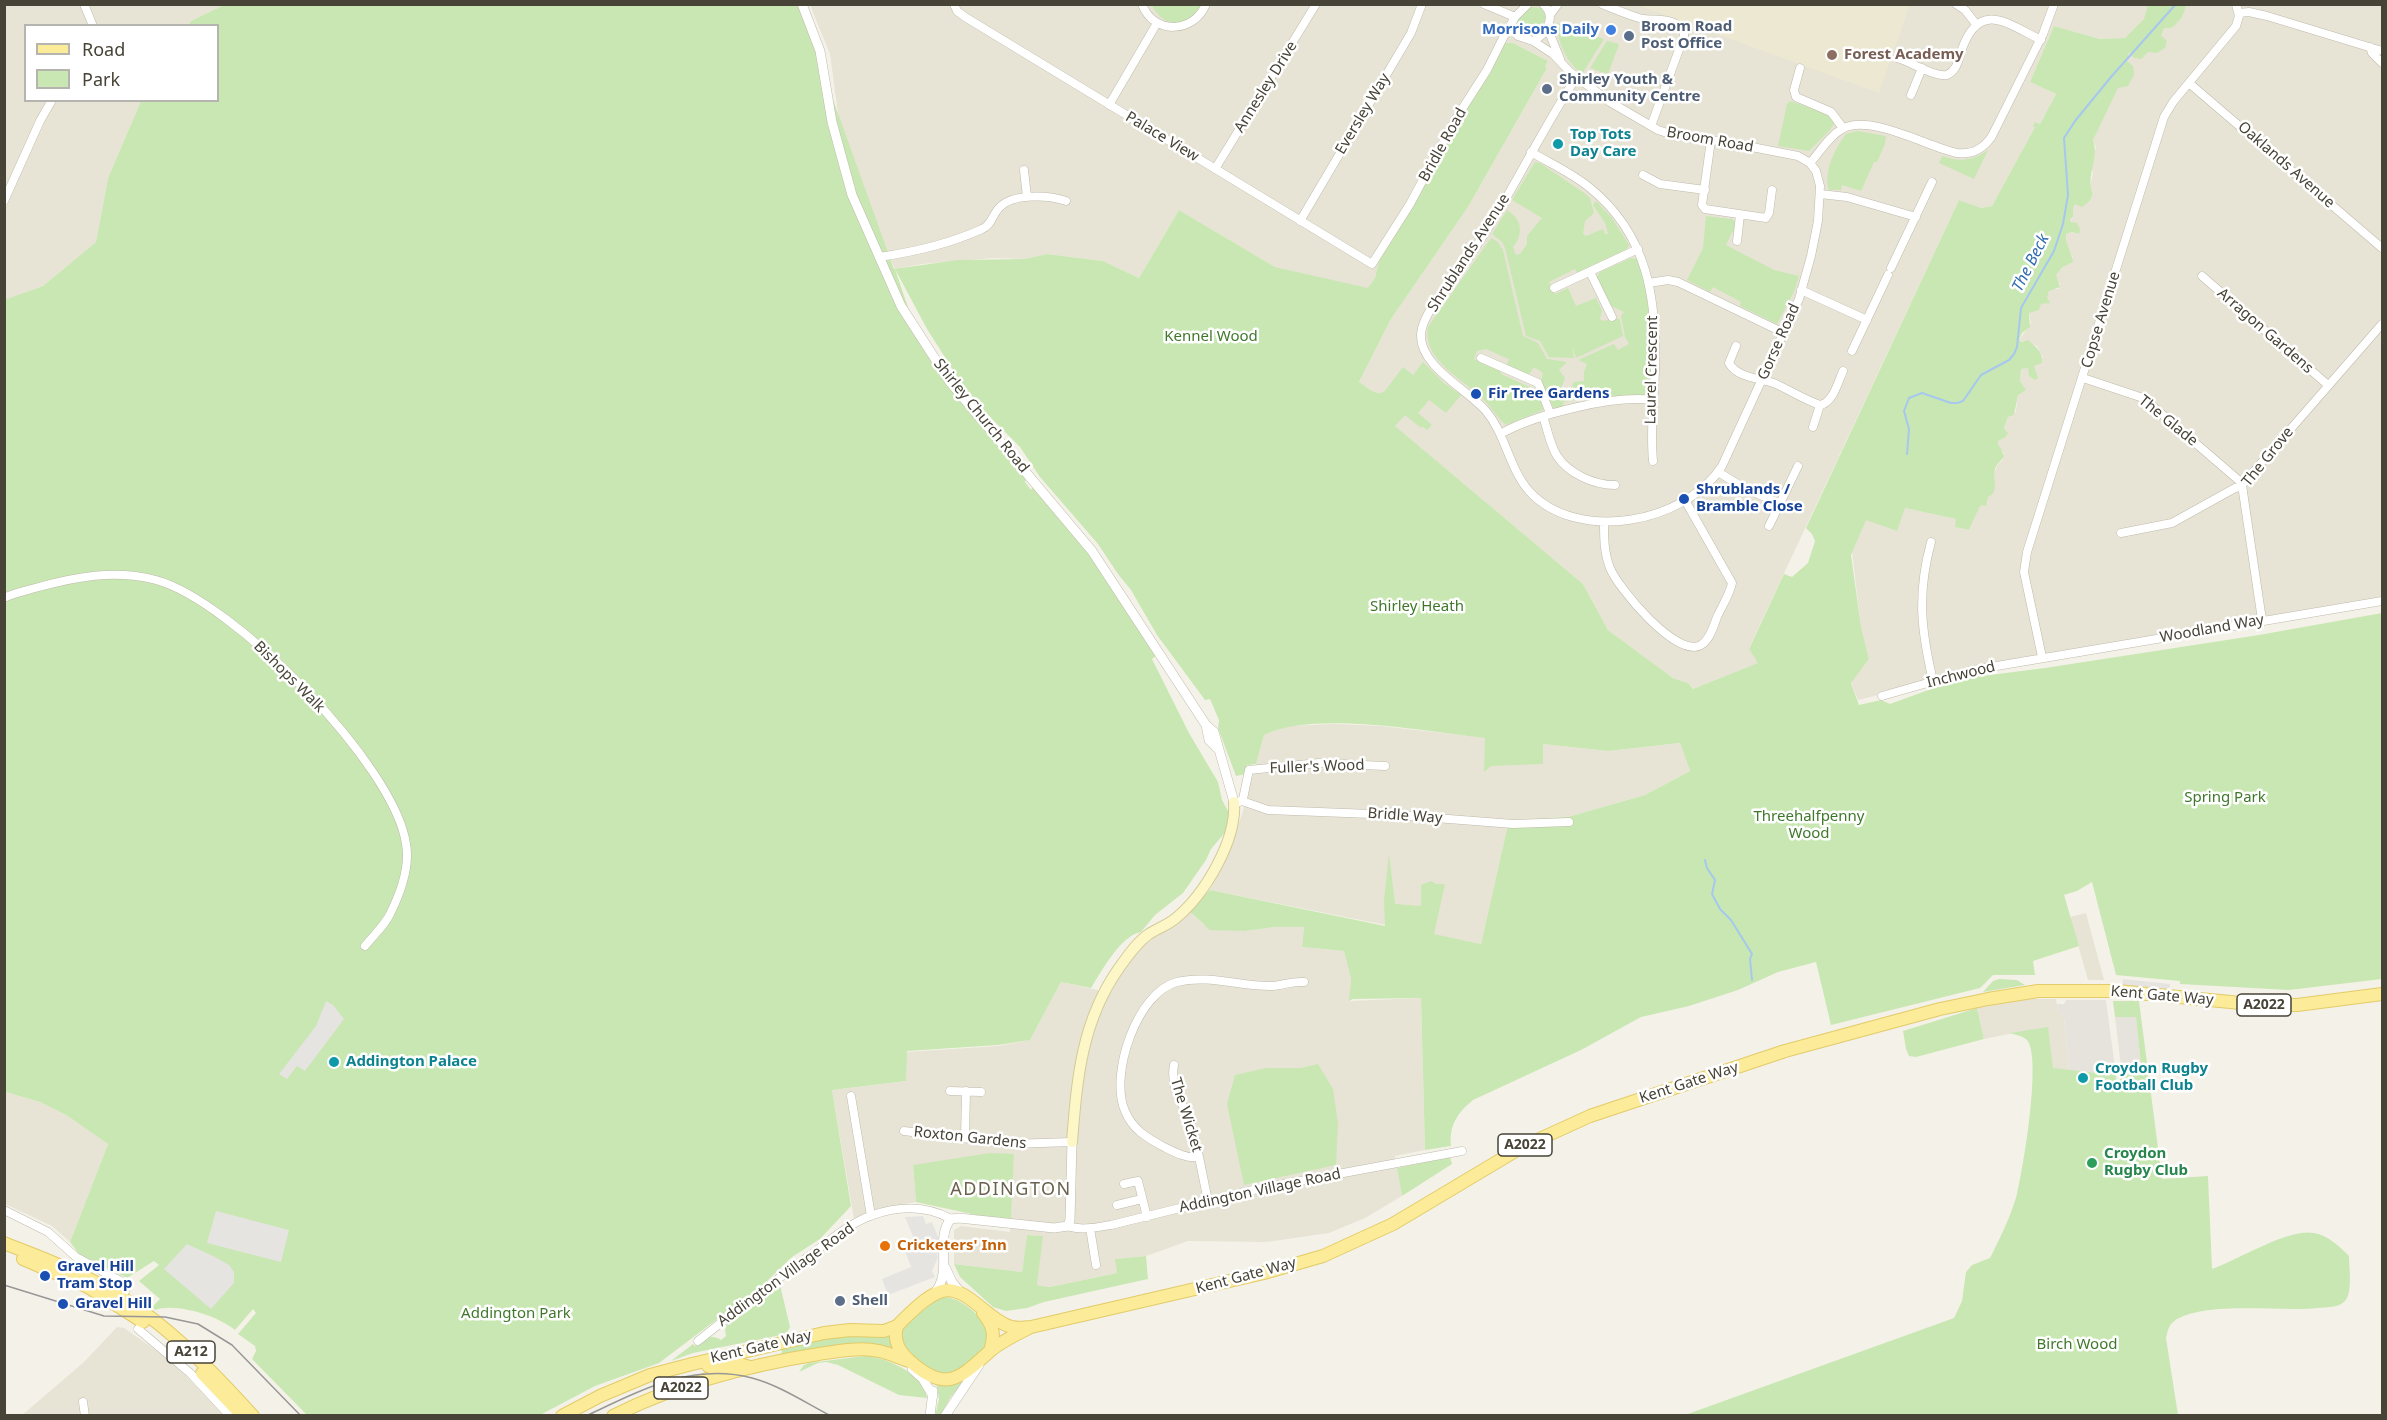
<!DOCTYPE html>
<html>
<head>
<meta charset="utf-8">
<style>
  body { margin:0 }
  #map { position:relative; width:2387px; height:1420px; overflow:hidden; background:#f4f2e8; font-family:"Noto Sans",sans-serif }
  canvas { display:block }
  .frame { position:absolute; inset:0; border:6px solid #474337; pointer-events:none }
  .legend { position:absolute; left:24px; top:24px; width:195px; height:78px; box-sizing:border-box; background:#fff; border:2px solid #b5b4af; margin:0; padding:8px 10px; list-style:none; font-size:18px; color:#474337 }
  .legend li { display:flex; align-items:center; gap:12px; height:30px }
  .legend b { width:30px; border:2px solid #b5b4af }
</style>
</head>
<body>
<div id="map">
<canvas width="2387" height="1420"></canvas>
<div class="frame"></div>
<ul class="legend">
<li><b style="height:8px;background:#fceb99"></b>Road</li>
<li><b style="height:16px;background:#c9e7b2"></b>Park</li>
</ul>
</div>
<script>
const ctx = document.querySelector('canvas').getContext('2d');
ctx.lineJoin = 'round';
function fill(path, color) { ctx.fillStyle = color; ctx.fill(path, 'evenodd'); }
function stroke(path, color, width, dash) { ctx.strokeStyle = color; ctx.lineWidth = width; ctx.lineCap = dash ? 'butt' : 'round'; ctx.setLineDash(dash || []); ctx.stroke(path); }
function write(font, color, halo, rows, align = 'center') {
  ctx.font = font + ' "Noto Sans",sans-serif'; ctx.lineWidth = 5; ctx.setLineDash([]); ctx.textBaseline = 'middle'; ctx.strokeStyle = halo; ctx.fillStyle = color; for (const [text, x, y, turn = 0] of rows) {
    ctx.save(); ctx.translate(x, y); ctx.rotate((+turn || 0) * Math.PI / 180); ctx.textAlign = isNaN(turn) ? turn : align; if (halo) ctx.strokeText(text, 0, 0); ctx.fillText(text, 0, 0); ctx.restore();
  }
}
const residential = new Path2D(`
  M4 5H224L191 21 188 25 26 26V100L141 101 108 178 96 242 43 286 5 300Z
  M810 5H2382V598L2040 656 1858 700 1851 682 1869 659 1861 627 1852 552 1866 519 1905 508 1957 519 1955 527 1969 530 1998 464 2002 461 2004 453 1997 445 1998 441 2006 437 2007 431 2004 428 2008 417 2014 415 2016 411 2021 369 2025 367 2029 368 2030 371H2035L2034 366 2043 357 2037 346 2019 340 2031 323 2029 313 2041 303 2051 289H2059L2060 284 2056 280V275L2073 257 2067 249 2066 234 2072 232 2079 234 2070 219 2073 217V208L2075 204 2090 202 2093 194 2090 188 2093 173 2091 167 2096 147 2093 140 2125 38 2100 39 2054 26 2030 82 2056 94 2040 124 2035 122V127L1992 206 1980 208 1959 200 1749 648 1759 663 1693 689 1688 683 1673 678 1608 630 1583 584 1354 392 1391 319 1468 207 1547 68 1545 66 1548 61 1513 43H1504L1411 209 1379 261 1375 278 1368 289 1275 267 1179 210 1139 278 1103 261 1047 254 1025 259 994 258 922 264 895 269 863 195 839 121 830 54Z
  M1335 724 1380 726 1608 751 1680 743 1690 771 1645 795 1568 817 1509 820 1481 944 1210 890 1227 857 1243 811 1264 735 1286 726Z
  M1189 911 1204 925 1245 931 1275 927H1304L1302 947 1344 951 1351 979 1350 1001 1421 998 1425 1150 1395 1156 1402 1196 1365 1218 1329 1233 1267 1242 1188 1241 1146 1256 1116 1259 1117 1273 1050 1287 1037 1285 1042 1236 1027 1235 1022 1272 954 1264V1230L961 1226 1010 1232 1014 1154 913 1166 916 1202 870 1211 854 1219 832 1090 906 1081V1052L998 1046 1030 1040 1061 982 1111 993 1121 972 1140 948Z
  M2086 913 2104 980H2088L2070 917Z
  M2031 999H2056L2058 1011 2064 1018 2069 1070 2049 1068 2024 1031 1984 1039 1977 1008Z
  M4 1092 40 1102 66 1115 108 1144 70 1242 52 1226 5 1204Z
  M117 1327 124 1328 157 1351 186 1376 223 1415 21 1416 84 1362Z`);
const industrial = new Path2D(`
  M2066 1000H2106L2116 1075 2069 1070 2064 1018 2058 1011 2057 1004H2064Z
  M2136 1016 2142 1075H2122L2115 1017Z`);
const education = new Path2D(`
  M1637 5H1910L1879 93Z`);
const green = new Path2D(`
  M224 5H799L894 269 958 260 1025 259 1047 254 1103 261 1139 278 1179 210 1275 267 1368 288 1375 278 1379 261 1411 209 1451 133 1504 43H1513L1548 61 1545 66 1547 68 1468 207 1391 319 1359 382C1367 387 1374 396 1384 392L1403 367 1413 375 1423 362 1444 383 1461 395 1446 413 1429 400 1418 413 1432 425 1427 430 1422 426 1421 428 1405 415 1395 426 1583 584 1608 630 1673 678 1688 683 1693 689 1758 663 1749 649 1784 574 1792 577 1808 563 1815 541 1812 534 1806 528 1959 200 1981 208 1992 206 2035 127 2033 126 2035 122 2040 124 2056 94 2030 82 2054 26 2100 39 2125 38 2144 19 2148 5H2186C2184 15 2180 22 2171 28H2164L2161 35 2167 41 2165 48 2157 53 2148 52 2141 59 2134 58 2129 52 2127 61 2133 66 2134 75 2128 86 2118 88 2093 140C2100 158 2085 176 2093 194L2090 201 2082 207 2075 204 2073 208V217L2070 219 2071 222 2077 223 2080 229 2079 234 2072 232 2066 234C2065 245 2072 252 2073 262L2063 267 2056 275 2060 287 2049 291 2047 297 2050 303 2041 304 2039 310 2029 313 2030 327 2022 333 2019 340 2022 342 2028 340C2036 348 2043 350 2042 363L2034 366 2038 378 2035 380 2029 376 2028 368 2021 369 2020 381 2026 390 2018 395 2014 415 2008 417 2004 428 2008 433 2006 437 1998 441V445L2001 448 2004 456C2001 462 1997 463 1995 469 1992 480 2000 491 1988 497L1986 506 1981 505 1979 508 1969 530 1955 527 1956 519 1905 508 1897 531 1866 520 1851 555 1861 627 1869 659 1851 683 1859 705 1881 700 1890 704 1934 688 1974 677 2045 668 2259 635 2382 613V979L2289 990 2180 984V981L2116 975 2092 882 2077 891 2064 895 2079 946 2033 961 2035 975H1993L1980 988 1831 1025 1816 962 1778 972 1738 990 1689 1006 1641 1017 1581 1050 1473 1100C1457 1113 1449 1126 1451 1146L1425 1150 1421 998 1353 999 1349 1001 1351 979 1344 951 1302 947 1304 927H1275L1245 931 1210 930 1189 911 1210 890 1385 926 1384 900 1389 854 1395 904 1421 906V885L1431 881 1436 884H1445L1434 934 1481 944 1509 820 1568 817 1645 795 1690 771 1680 743 1608 751 1543 744V764L1491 766 1484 772 1485 738C1427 732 1315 710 1264 735L1256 764 1247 765 1245 774 1236 776 1218 728 1219 720 1210 699 1205 700 1157 635 1131 590 1118 574 1098 544 1040 477 1020 447 988 415 962 384 927 329 895 269 916 331 1026 478 1025 482 1031 490 1034 485 1098 565 1157 655 1152 659 1189 733 1218 782 1222 800 1234 822 1211 849 1206 860 1183 893 1155 915 1141 932C1121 935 1101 972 1091 988L1061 982 1030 1040 998 1045 907 1051 906 1081 832 1090 851 1206 820 1239 792 1257 765 1283 659 1363 595 1386 540 1415H307L252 1359 256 1351 255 1346 238 1334 256 1313 253 1309 235 1330C219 1316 175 1302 155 1310L152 1307 160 1299 139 1281 159 1265 154 1261 127 1278 79 1254 70 1242 108 1144 66 1115 40 1102 5 1092 4 300 43 286 96 242 108 178 141 101 218 100V26L188 25 191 21Z
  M1152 5H1200C1193 31 1163 29 1152 5Z
  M1532 7 1542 8 1546 19 1538 34C1529 39 1518 34 1515 25L1517 19Z
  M1557 23 1604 39 1582 74C1567 63 1557 42 1557 23Z
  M1607 41 1619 44 1608 74 1590 68Z
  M1790 101 1825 113 1835 122 1830 130 1809 151 1778 146 1787 104Z
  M1857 131 1886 136 1885 144 1877 162H1874L1861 191 1842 185 1841 190H1829C1823 173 1835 148 1846 134Z
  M1988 150 1974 179 1939 163 1942 156C1959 162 1973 161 1988 150Z
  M1535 162 1540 163 1584 193 1590 198 1594 213 1585 221 1583 234 1586 236 1603 229 1605 234H1608L1605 223 1593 205 1596 201 1612 218 1629 245 1627 249 1577 273 1575 269 1549 282 1555 294 1568 288 1576 306 1596 298 1602 310 1600 319 1602 321 1617 318 1620 320 1623 336 1576 358 1572 346 1574 358 1549 357 1540 341 1526 336 1505 248 1502 242 1492 234 1507 210C1522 219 1524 234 1513 247L1516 255 1520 254 1527 244V236L1542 218 1512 200Z
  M1706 216 1732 219 1735 222V232H1732L1726 245 1774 270 1799 276 1794 292 1777 324 1740 306 1741 302 1713 287 1710 292 1687 280 1703 248Z
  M1491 238 1498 242 1503 250 1523 336 1538 343 1547 359 1567 362 1559 370 1565 378 1561 388 1569 392 1574 382 1584 381V372L1587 364 1578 360 1614 344 1618 350 1629 344 1625 337 1621 316 1624 312 1609 305 1596 278 1600 272 1631 258 1637 259C1650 285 1655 367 1648 395L1628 396 1609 399 1607 394 1563 402 1564 408 1554 409 1541 381 1543 373 1534 367 1529 374H1525L1506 366 1509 359 1506 358 1486 349 1477 351 1474 359 1501 371V374L1538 391 1543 410 1506 425C1498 419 1492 408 1484 400 1465 380 1422 361 1428 327Z
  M1999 979 2017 980 2025 985 1983 992 1993 981Z
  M2113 1001H2139L2162 1179 2208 1176 2212 1269C2238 1260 2288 1228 2314 1233 2328 1235 2340 1247 2349 1256 2349 1268 2353 1292 2345 1301 2339 1308 2326 1307 2318 1308 2279 1312 2210 1301 2177 1319 2169 1324 2168 1329 2166 1338L2178 1415H1685L1954 1318 1962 1301 1966 1272 1972 1265 1990 1258C2000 1238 2011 1216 2017 1194 2023 1169 2042 1058 2027 1040 2023 1036 2016 1035 2010 1033L2048 1027 2053 1068 2116 1075 2117 1086 2122 1075H2142L2136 1017H2115Z
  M1977 1008 1984 1039 1916 1057 1909 1056 1906 1049 1903 1031Z
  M1318 1064 1333 1089 1338 1124 1336 1165 1244 1185 1227 1104 1235 1075 1266 1068H1301Z
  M990 1153 1014 1154 1011 1219 981 1216 916 1202 913 1165Z
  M1450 1157 1452 1164 1402 1196 1397 1168Z
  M1027 1235 1043 1236 1037 1285 1050 1287 1117 1273 1115 1259 1146 1256 1148 1279 1044 1302 1027 1308 1006 1311 993 1307 960 1277 954 1264 1022 1272Z
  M780 1285 790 1327 786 1334 693 1353 671 1361 693 1344 695 1346C705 1340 710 1333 721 1340L726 1336 725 1330 727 1324 770 1290Z
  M946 1297C962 1299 973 1311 985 1322L988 1345 957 1375 931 1371 908 1352 901 1339V1332L905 1324 937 1300Z
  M892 1332 897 1352 770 1357 782 1353 781 1347 830 1337Z
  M864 1356C887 1357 922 1373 927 1398L899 1395 838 1365 826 1362 818 1363 799 1372 804 1365 809 1363Z
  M968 1376 950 1398 941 1415 935 1416 939 1399 936 1381Z`);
const parking = new Path2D(`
  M2123 979 2170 984 2169 992 2122 987Z
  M326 1001 333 1005 344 1019 305 1071 297 1066 287 1079 279 1074 316 1026Z
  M216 1211 289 1230 281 1262 207 1243Z
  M923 1216 926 1224 932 1222 939 1239V1243L934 1245 938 1257 932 1271 935 1277 888 1295 882 1279 911 1267 905 1251 917 1246 905 1217Z
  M187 1244 215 1257 229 1265 234 1272V1283L211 1309 164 1269Z`);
const stream = new Path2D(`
  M1907 454 1909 429 1904 411 1909 398 1922 393 1951 403H1957L1963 401 1981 375 2009 360 2014 354 2017 347 2021 308 2054 251 2063 224 2068 195 2064 138 2075 121 2111 77 2176 4
  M1705 860 1707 868 1715 880 1712 894 1720 909 1731 920 1752 954 1750 959 1752 980`);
const minor = new Path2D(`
  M84 4 93 26
  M954 4 957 11 965 17 1372 264 1410 204 1455 120 1487 70 1505 34 1511 29
  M1142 4C1153 35 1194 34 1206 4
  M1484 4 1515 17
  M1528 4 1515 17 1510 26 1518 36 1533 41C1547 34 1557 16 1543 4
  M1602 4C1614 9 1626 14 1639 18 1654 22 1671 15 1684 31V36L1651 126
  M1956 4 1965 10 1976 24
  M2239 13 2249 12 2267 16 2382 51
  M1550 15 1558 4
  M1547 27 1560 59
  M1533 41 1553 54 1570 72 1610 102 1658 130 1676 136 1726 142 1798 156 1810 163 1816 171 1820 186 1818 221 1811 256 1799 299 1722 466C1686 523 1577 544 1529 491 1509 468 1506 435 1486 411 1467 389 1419 366 1421 334 1422 313 1454 278 1466 261 1508 203 1537 137 1576 78
  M2370 47 2372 53 2382 63
  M1897 58C1912 62 1933 77 1947 75 1957 70 1958 61 1961 52 1978 0 2005 22 2041 40
  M1800 68 1794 90 1796 97 1831 112 1843 128
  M2189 83 2382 248
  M1911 95 1922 68
  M1109 105 1157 23
  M1711 140 1702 205 1705 209 1766 218 1769 213 1772 190
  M1531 152C1551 164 1572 173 1590 188 1648 235 1657 299 1655 370 1654 400 1650 430 1653 461
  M1810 163C1820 152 1829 136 1842 129 1869 113 1928 147 1957 153 1972 155 1984 148 1992 136L2043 34 2054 4
  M1215 169 1316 4
  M1024 170 1027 197
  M1643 175 1660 184 1705 190
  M1820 194 1847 197 1916 217
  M4 201 40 121 52 100
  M1300 221 1411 33 1422 4
  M1737 241 1740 215
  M879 257C914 252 949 244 982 229 992 225 992 215 999 208 1012 193 1049 195 1066 201
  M1891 268 1932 182
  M1590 272 1612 317
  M2202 276 2328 385
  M1649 283 1668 280 1678 282 1784 333
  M1554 288 1638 249
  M1801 290 1867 320
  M1736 346 1729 363C1738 379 1762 378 1776 384 1791 391 1805 400 1820 405
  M1852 351 1888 275
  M1481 358 1538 383 1550 413
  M2083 378 2143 398 2243 484
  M1543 416C1547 428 1550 445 1557 456 1569 474 1594 485 1615 485
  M1813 427 1820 405C1833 403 1838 382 1843 371
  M1502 433C1537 414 1613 395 1653 400
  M1718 472 1741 486 1780 504
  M1604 522C1604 538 1604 553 1610 568 1618 588 1677 659 1701 645 1710 640 1714 625 1717 617 1722 606 1730 594 1732 583L1686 502
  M1769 526 1798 466
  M2121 533 2172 523 2235 488 2241 487
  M1931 542C1917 594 1921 630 1933 681
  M4 598C14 593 25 591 35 588 75 577 114 569 156 580 233 601 395 765 406 844 410 866 400 894 390 914 385 925 373 936 365 946
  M2262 620 2242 485 2382 324
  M2042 657 2024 572 2027 552 2164 117 2173 102 2236 26 2239 16 2236 4
  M1882 696 1973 670 2382 601
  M1242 801 1268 810 1397 815 1513 824 1569 822
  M1239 802 1243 799 1249 770 1319 763 1385 766
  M1174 1065C1169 1090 1187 1108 1193 1131 1199 1154 1203 1178 1208 1201
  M950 1091 981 1092
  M851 1096 871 1216
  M904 1131 1011 1144 1072 1142
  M965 1138 966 1091
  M1199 1157C1187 1159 1174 1152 1164 1147 1147 1138 1132 1129 1125 1111 1109 1075 1137 992 1177 982 1208 974 1242 987 1273 986 1284 985 1292 981 1304 982
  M1124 1184 1138 1181 1147 1217
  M1117 1205 1142 1199
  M4 1210 48 1232 76 1257 128 1285 122 1297
  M1068 1226C1081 1231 1098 1227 1111 1225L1257 1189 1462 1151
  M1090 1228 1096 1265
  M138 1329 190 1373 230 1416
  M698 1341C735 1311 773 1282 812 1254 830 1240 849 1224 870 1216 897 1206 926 1205 951 1219
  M83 1402 85 1416`);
const tertiary = new Path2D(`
  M802 4 820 51 832 122 852 195 901 306 950 382 1092 551 1206 725 1214 732 1234 802
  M1206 725 1209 740 1218 749
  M945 1267 952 1282 961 1293
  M934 1294C954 1271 934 1238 951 1219L959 1218 1054 1228 1068 1226 1070 1220 1072 1142
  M912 1369 923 1379 933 1396
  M930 1416 933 1391
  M945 1416 979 1365`);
const secondary = new Path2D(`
  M1072 1142C1077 1080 1081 1022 1119 968 1127 957 1137 942 1149 934 1158 928 1168 925 1176 918 1205 894 1237 840 1234 802`);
const primary = new Path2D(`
  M4 1243C34 1255 65 1266 93 1281 156 1313 206 1364 253 1416
  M23 1259 88 1287 143 1322
  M983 1313C994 1326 995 1336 990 1351
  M1031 1327C1017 1334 1002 1341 990 1351 961 1377 947 1394 911 1362 899 1352 893 1341 897 1326 909 1314 926 1296 942 1291 966 1284 989 1322 1012 1327 1018 1329 1025 1327 1031 1327L1264 1273 1323 1256 1393 1224 1522 1147 1590 1116 1785 1051 1940 1009 1988 999 2038 991H2117L2251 1004 2297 1005 2382 994
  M708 1366 739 1364 750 1367
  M202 1373 239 1412
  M562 1416 600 1396 650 1375 692 1364 824 1333 850 1330 884 1331 897 1326
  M613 1416C677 1384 749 1365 819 1354 838 1351 860 1347 879 1351 889 1353 899 1358 909 1361`);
const tram = new Path2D(`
  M4 1285 104 1316 165 1317 198 1324 232 1345 301 1416
  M586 1416C639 1391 692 1362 752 1378 779 1385 806 1403 831 1416`);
const markers = [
  [1611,30,6,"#3f7fe0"],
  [1629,36,6,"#5c6f8a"],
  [1832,55,6,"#8d6e63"],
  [1547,89,6,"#5c6f8a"],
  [1558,144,6,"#0f9aa8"],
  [1476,394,6,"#1a4fb4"],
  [1684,499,6,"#1a4fb4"],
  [334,1062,6,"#0f9aa8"],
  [2083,1078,6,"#0f9aa8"],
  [2092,1163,6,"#2e9e5b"],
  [885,1246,6,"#e8710a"],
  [45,1276,6,"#1a4fb4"],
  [840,1301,6,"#5c6f8a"],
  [63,1304,6,"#1a4fb4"]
];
const shields = [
  [2264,1005,54],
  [1525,1145,54],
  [191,1352,48],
  [681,1388,54]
];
const shieldNames = [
  ["A2022",2264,1005],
  ["A2022",1525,1145],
  ["A212",191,1352],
  ["A2022",681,1388]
];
const serviceNames = [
  ["Broom Road",1641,27],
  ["Post Office",1641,44],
  ["Shirley Youth &",1559,80],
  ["Community Centre",1559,97],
  ["Shell",852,1301]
];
const shopNames = [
  ["Morrisons Daily",1599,30]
];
const educationNames = [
  ["Forest Academy",1844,55]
];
const streetNames = [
  ["Annesley Drive",1266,87,-58],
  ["Eversley Way",1363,114,-59],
  ["Palace View",1162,137,31],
  ["Broom Road",1710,140,10],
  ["Bridle Road",1443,145,-61],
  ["Oaklands Avenue",2286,165,41],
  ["Shrublands Avenue",1469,253,-57],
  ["Copse Avenue",2101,320,-73],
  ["Arragon Gardens",2265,331,41],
  ["Gorse Road",1779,342,-66],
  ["Laurel Crescent",1652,370,-89],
  ["Shirley Church Road",981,416,51],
  ["The Glade",2168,421,39],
  ["The Grove",2268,457,-51],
  ["Woodland Way",2212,629,-10],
  ["Inchwood",1961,675,-14],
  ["Bishops Walk",289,677,45],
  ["Fuller's Wood",1317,767,-2],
  ["Bridle Way",1405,816,4],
  ["Kent Gate Way",2162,996,5],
  ["Kent Gate Way",1689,1083,-18],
  ["The Wicket",1186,1115,73],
  ["Roxton Gardens",970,1138,6],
  ["Addington Village Road",1260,1191,-12],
  ["Addington Village Road",786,1275,-36],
  ["Kent Gate Way",1246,1276,-15],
  ["Kent Gate Way",761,1347,-13]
];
const cultureNames = [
  ["Top Tots",1570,135],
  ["Day Care",1570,152],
  ["Addington Palace",346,1062],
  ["Croydon Rugby",2095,1069],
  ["Football Club",2095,1086]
];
const parkNames = [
  ["Kennel Wood",1211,337],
  ["Shirley Heath",1417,607],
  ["Spring Park",2225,798],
  ["Threehalfpenny",1809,817],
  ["Wood",1809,834],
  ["Addington Park",516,1314],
  ["Birch Wood",2077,1345]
];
const transitNames = [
  ["Fir Tree Gardens",1488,394],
  ["Shrublands /",1696,490],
  ["Bramble Close",1696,507],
  ["Gravel Hill",57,1267],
  ["Tram Stop",57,1284],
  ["Gravel Hill",75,1304]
];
const leisureNames = [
  ["Croydon",2104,1154],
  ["Rugby Club",2104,1171]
];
const foodNames = [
  ["Cricketers' Inn",897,1246]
];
const waterNames = [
  ["The Beck",2031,263,-63]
];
const quarterNames = [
  ["ADDINGTON",1011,1190]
];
fill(residential, '#e7e4d6');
fill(industrial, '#e6e3dd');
fill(education, '#ece8d2');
fill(green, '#c9e7b2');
fill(parking, '#e5e4e0');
stroke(stream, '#a6c8ef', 2);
stroke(minor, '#bfbaab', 9);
stroke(tertiary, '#bfbaab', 10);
stroke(secondary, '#d3ca99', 12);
stroke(primary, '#e2cb68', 14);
stroke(minor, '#fff', 8);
stroke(tertiary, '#fff', 9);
stroke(secondary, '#fdf7c8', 10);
stroke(primary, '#fceb99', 12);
stroke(tram, '#979797', 1.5);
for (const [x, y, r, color] of markers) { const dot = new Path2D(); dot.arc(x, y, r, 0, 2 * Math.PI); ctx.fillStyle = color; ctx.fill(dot); stroke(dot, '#fff', 2); }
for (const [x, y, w] of shields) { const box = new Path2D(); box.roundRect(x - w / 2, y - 11, w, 22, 4.5); ctx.fillStyle = '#fff'; ctx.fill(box); stroke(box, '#474337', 1.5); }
write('bold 14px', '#474337', null, shieldNames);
write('bold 15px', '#4e5e75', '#fff', serviceNames, 'left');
write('bold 15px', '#366cbe', '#fff', shopNames, 'right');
write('bold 15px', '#785e54', '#fff', educationNames, 'left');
write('15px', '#474337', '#fff', streetNames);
write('bold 15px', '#0d838f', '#fff', cultureNames, 'left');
write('15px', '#3f782b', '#fff', parkNames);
write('bold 15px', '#164399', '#fff', transitNames, 'left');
write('bold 15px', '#27864d', '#fff', leisureNames, 'left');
write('bold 15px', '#c56008', '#fff', foodNames, 'left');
write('italic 16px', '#326cb1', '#fff', waterNames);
ctx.letterSpacing = '1.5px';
write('18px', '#6a624e', '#fff', quarterNames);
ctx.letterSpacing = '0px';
</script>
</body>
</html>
